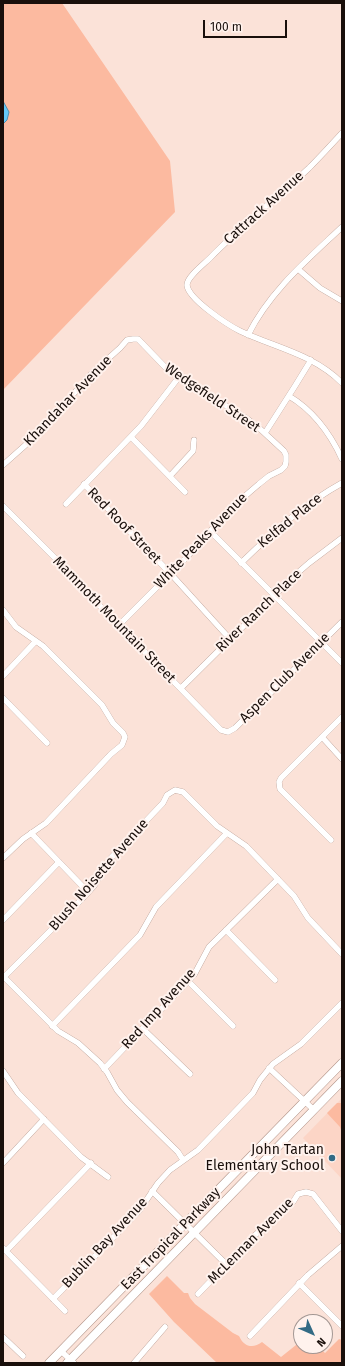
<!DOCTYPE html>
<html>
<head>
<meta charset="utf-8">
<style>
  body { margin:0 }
  #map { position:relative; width:345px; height:1366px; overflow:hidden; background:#fbe2d8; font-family:"Fira Sans",sans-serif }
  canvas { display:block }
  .frame { position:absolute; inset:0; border:4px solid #190f0b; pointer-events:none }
  .north { position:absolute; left:293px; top:1314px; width:40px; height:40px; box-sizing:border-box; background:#fff2ed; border:1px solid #a39793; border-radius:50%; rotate:135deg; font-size:11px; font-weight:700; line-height:16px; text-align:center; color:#190f0b }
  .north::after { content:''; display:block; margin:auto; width:14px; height:18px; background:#336b85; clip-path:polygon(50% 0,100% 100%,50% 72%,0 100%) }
  .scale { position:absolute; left:203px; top:20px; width:84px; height:18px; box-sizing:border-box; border:2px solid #190f0b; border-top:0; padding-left:5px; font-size:12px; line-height:14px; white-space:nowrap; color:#190f0b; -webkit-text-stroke:3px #fff2ed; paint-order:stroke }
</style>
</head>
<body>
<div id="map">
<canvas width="345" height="1366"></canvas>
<div class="frame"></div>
<div class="north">N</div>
<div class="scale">100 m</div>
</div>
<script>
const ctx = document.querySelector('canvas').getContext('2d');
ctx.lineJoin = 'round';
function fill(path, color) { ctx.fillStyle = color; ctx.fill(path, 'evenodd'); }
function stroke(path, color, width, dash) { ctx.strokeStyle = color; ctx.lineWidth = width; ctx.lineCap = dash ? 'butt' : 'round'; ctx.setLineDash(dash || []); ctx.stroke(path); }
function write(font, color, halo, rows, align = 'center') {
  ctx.font = font + ' "Fira Sans",sans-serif'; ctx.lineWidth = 4; ctx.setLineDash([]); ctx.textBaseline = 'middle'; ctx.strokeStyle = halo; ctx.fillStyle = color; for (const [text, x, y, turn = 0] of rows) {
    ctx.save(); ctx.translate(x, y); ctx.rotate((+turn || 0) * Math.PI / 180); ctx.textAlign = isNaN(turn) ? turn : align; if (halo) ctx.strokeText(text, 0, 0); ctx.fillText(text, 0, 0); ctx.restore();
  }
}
const built = new Path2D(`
  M342 1098V1179L303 1138Z`);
const green = new Path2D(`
  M3 3H62L170 161 175 212 3 390Z
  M337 1103H342V1133L340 1127 327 1113Z
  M167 1276 184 1293H188L190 1298 195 1304 233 1333 239 1336C244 1347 253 1349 262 1342L281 1357 301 1341V1346H318L325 1353 339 1339 342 1340V1363H217L174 1322 149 1294Z`);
const water = new Path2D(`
  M3 101 9 112 7 120 3 124Z`);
const street = new Path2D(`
  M342 133C331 145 320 157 309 168 276 199 241 226 210 258 204 264 187 277 187 285 188 299 228 325 240 331 276 348 313 354 342 383
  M298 269 320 288 342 301
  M248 335C270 291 307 260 342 227
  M289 396C314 411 330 433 342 459
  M265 433 295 386 311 360
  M131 437 185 492
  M3 465 39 433 91 374 120 348 127 340 133 339H138L166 368 189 384 230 408 246 418 258 427 284 451 286 455V462L285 466 281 470 269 476 259 484 231 508 186 558 119 625
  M170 476 193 451 194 440
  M84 484 170 573 230 639
  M66 504 141 426 179 377
  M3 506 67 570 97 603 221 730 228 732 235 728 342 622
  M210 531 342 663
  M241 563C272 533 304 504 342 483
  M3 610 16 627 43 646 102 705 113 723 123 733 125 737 122 745 111 754 46 823 23 839 3 858
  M3 676 36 641
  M181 688 294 576 309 563 342 538
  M3 698 47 743
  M322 737 342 759
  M31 833 88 892
  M331 840 280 789 279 782 281 778 342 717
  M3 920 59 862
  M226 930 275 980
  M3 976 58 1031 78 1043 100 1063 107 1072 117 1090 127 1102 178 1152 183 1160
  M4 977 82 899 94 886 108 861 163 803 167 795 175 790 183 792 217 826 246 846 294 896 308 918 342 954
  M188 981 233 1026
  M52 1026 140 935 156 907 227 833
  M143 1029 190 1074
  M269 1068 314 1110
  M104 1069 194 975 209 947 278 879
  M3 1071 18 1093 75 1151 81 1157 108 1177
  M3 1163 44 1119
  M152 1191 226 1264
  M3 1248 65 1311
  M6 1251 91 1163
  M299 1283 342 1326
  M198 1294 254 1236 293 1202 298 1194 306 1192 313 1194 342 1231
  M53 1299 139 1211 158 1183 170 1170 198 1150 253 1093 260 1080 273 1064 301 1044 342 1003
  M250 1336 308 1275 342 1246
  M3 1337 23 1356
  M61 1351 74 1363
  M134 1363 165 1327`);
const secondary = new Path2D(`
  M49 1363 342 1063
  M67 1363 342 1081`);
const markers = [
  [332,1158,4,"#336b85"]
];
const streetNames = [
  ["Cattrack Avenue",264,208,-42],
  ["Wedgefield Street",212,398,34],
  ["Khandahar Avenue",68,401,-46],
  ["Kelfad Place",290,521,-39],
  ["Red Roof Street",124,526,46],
  ["White Peaks Avenue",201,541,-46],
  ["River Ranch Place",259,611,-44],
  ["Mammoth Mountain Street",114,620,46],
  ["Aspen Club Avenue",285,678,-45],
  ["Blush Noisette Avenue",99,875,-49],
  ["Red Imp Avenue",159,1009,-48],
  ["East Tropical Parkway",171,1239,-46],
  ["McLennan Avenue",251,1241,-45],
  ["Bublin Bay Avenue",105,1243,-47]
];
const poiNames = [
  ["John Tartan",324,1150],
  ["Elementary School",324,1166]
];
fill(built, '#fcd5c6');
fill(green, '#fcbaa0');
fill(water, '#64c9f9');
stroke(water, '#4e91b2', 1);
stroke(street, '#b2958a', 6);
stroke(secondary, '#b2958a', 9);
stroke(street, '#fff', 5.5);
stroke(secondary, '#fff', 8);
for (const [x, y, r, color] of markers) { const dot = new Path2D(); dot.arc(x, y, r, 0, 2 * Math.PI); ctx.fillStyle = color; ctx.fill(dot); stroke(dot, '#fff2ed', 1.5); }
write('14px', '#190f0b', '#fff2ed', streetNames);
write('14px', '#190f0b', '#fff2ed', poiNames, 'right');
</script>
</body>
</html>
